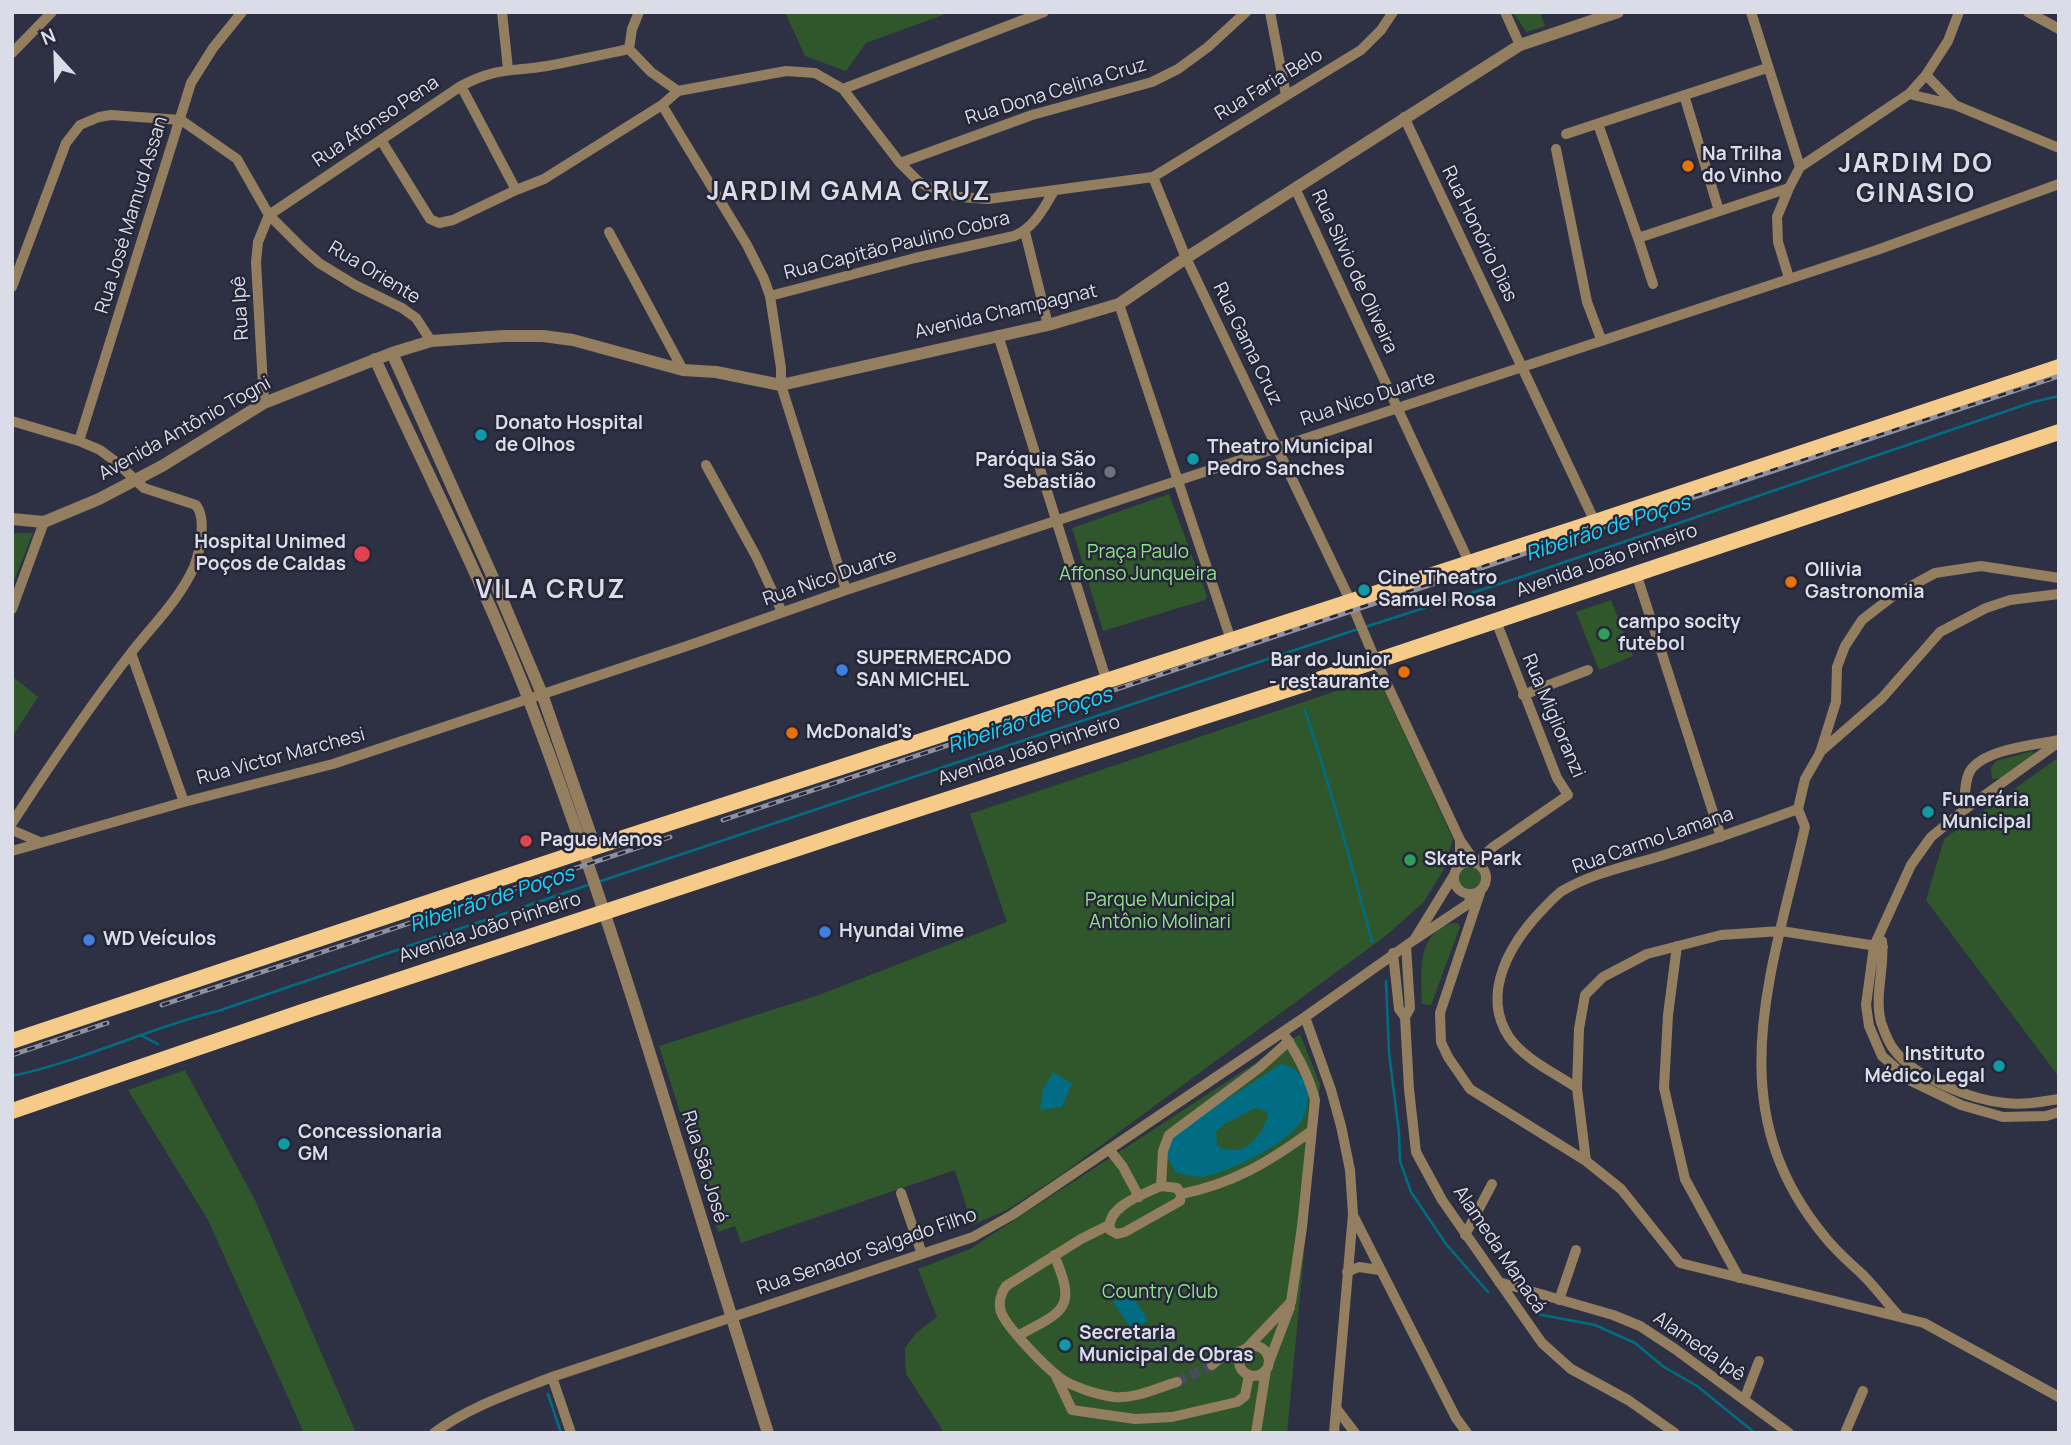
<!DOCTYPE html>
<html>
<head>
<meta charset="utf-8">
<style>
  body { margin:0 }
  #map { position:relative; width:2071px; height:1445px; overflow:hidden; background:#2e3143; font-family:Manrope,sans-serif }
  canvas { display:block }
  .frame { position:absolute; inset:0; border:14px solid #dadce7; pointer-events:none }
  .north { position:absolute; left:21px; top:21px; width:70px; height:70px; -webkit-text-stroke:5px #252738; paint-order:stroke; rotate:338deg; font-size:19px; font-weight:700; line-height:28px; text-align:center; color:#dadce7 }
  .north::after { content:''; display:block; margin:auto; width:24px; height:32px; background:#dadce7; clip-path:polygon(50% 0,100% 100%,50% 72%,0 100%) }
</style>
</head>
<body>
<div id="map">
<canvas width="2071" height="1445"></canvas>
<div class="frame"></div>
<div class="north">N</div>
</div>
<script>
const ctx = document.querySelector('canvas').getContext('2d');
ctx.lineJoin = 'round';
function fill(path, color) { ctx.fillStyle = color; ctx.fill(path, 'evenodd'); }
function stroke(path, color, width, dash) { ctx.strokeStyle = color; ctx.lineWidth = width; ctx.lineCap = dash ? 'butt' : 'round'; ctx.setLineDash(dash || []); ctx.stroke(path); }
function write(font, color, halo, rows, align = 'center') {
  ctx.font = font + ' Manrope,sans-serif'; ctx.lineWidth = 5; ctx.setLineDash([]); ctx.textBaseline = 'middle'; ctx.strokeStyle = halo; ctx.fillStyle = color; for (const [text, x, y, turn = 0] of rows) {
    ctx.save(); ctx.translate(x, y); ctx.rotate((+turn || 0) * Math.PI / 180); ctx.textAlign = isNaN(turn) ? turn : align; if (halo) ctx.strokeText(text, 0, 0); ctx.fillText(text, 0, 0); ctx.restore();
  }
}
const green = new Path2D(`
  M785 12H951L866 43 846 71 805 56Z
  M1513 12H1540L1545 26 1526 32Z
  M1169 494 1207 596 1205 600 1103 631 1072 528Z
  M12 533H33L12 586Z
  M1611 600 1633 656 1599 670 1576 612Z
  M12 676 38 697 12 737Z
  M1378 677 1453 839 1444 869 1423 903 1384 937 1062 1174 1007 1210 972 1225 955 1170 741 1243 735 1226 718 1232 659 1046 819 995 1007 922 970 814Z
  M2032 751 2034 756 2002 778 1992 779 1991 768 1996 761Z
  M2059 757V1077L1926 900 1944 839Z
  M1459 878a11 11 0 1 1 22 0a11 11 0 1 1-22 0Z
  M1453 923H1458L1460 927 1431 1005 1422 1004C1422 972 1415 934 1453 923Z
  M1300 1034 1320 1084 1287 1433H942V1429L906 1374 905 1348 917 1332 937 1317 918 1269 970 1249Z
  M185 1070 255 1200 356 1433H304L208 1220 128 1090Z`);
const water = new Path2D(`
  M1281 1064 1293 1068 1309 1084C1308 1094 1308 1106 1304 1116 1292 1143 1234 1169 1207 1176 1196 1178 1185 1175 1175 1172L1167 1156 1173 1134ZM1255 1108 1268 1112C1266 1135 1240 1162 1217 1145L1216 1132 1223 1125Z
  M1053 1072 1072 1084 1062 1107 1040 1110 1043 1089Z
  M1129 1292 1148 1320 1132 1330 1113 1302Z`);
const stream = new Path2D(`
  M1365 627 1521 577 2033 402 2059 396
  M1305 710C1330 787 1352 864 1372 942
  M598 882 1358 629
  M1386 981 1389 1053 1399 1133 1400 1161 1411 1192 1446 1244 1488 1292
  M140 1035 158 1044
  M12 1076C83 1061 148 1028 218 1011L591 884
  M1537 1314 1595 1325 1635 1343 1664 1367 1697 1386 1755 1433
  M548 1394 561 1433`);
const minorTunnel = new Path2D(`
  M1177 1382 1212 1365`);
const minor = new Path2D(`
  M502 12 508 69
  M639 12 632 29 629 49 651 72 678 91 786 71 815 73 843 89 900 163 918 181 935 191 960 197 988 199 1153 177 1361 50 1381 30 1393 12
  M1270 12 1286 95
  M1505 12 1520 45
  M1751 12 1800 167
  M2028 12 2059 29
  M12 53 52 12
  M461 86 516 190 544 179 662 105 678 91
  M843 89 1044 12
  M1909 94 1955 105 1926 75
  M1684 95 1719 211
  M662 105 747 245 764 279 770 296 781 368V385L846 590
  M1955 105 2059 148
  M1404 117 1595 522
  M1598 124 1638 238
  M1566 134 1767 68
  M381 140 430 219 439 223 453 220 516 190
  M1556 149 1587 302 1601 339
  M900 163 1032 115 1152 82 1178 69 1208 47 1246 12
  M1153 177 1186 258 1350 600 1372 652 1460 840
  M1295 188 1469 562
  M609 232 683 370
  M1025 232 1048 325
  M1789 278 1778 242 1777 217 1789 188 1800 167 1909 94 1926 75 1948 41 1959 12
  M1653 284 1638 238 1789 188
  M12 287 66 143 80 125 99 117 111 115 181 120 237 159 269 215 302 248 319 263 355 285 402 308 416 318 431 341
  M770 296 915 258 1014 236C1034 228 1043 209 1054 191
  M1119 304 1231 640
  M998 335 1106 679
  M264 403 256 262 258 242 269 215 461 86C496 67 511 72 547 66 574 61 601 55 629 49
  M12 421 79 441 100 450 116 462 144 488 196 505C207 519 200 551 194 567 179 600 153 625 131 653 89 707 50 765 12 823
  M79 441 191 83 213 48 242 12
  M706 465 756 556 782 612
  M1636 573 1721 837
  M12 609 44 522
  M131 653 184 802
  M1523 695 1588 670
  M2059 742 1964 810 1931 837 1911 865 1874 946 1866 1005 1869 1026 1882 1056 1911 1081 1961 1105 2003 1117 2046 1116 2059 1112
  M1820 752 1882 698 1940 632 1986 608 2010 600 2059 594
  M1964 810C1965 798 1964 782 1970 771 1984 749 2035 745 2059 740
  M12 830 40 842
  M12 851 184 802 333 764 690 645 846 590 1877 250 2059 184
  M1454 878a16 16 0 1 1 32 0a16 16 0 1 1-32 0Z
  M1478 864 1485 854 1493 847 1568 795 1557 778 1496 621
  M1460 865V840L1476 863
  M1454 875 1414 940 1468 904 1472 894
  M1481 890 1440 1013 1441 1042 1448 1057 1470 1089 1586 1161 1621 1189 1680 1263 1924 1323 2059 1397
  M1882 941C1885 968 1874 995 1881 1022 1884 1031 1888 1043 1895 1051 1916 1078 1972 1100 2005 1103 2024 1105 2041 1102 2059 1099
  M1677 946 1668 1015 1664 1088 1685 1179 1739 1278
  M1393 953 1399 1009 1405 1017 1410 1008 1406 946
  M1305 1017 1331 1090 1341 1126 1350 1170 1353 1214 1334 1433
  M1405 1017 1409 1089 1416 1152 1442 1200 1542 1343 1571 1369 1628 1400 1675 1433
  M1577 1088C1555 1073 1524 1059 1509 1037 1480 993 1511 942 1543 909 1549 903 1555 896 1562 891 1594 872 1633 865 1667 854 1712 840 1755 825 1798 809
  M1109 1149 1123 1167 1139 1197
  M1586 1161 1577 1088 1579 1029 1585 995 1603 977 1647 954 1721 935 1781 931 1883 947
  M1161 1186 1177 1188 1181 1194 1180 1201 1125 1232 1117 1234 1110 1230C1105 1207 1144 1194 1161 1186L1163 1151 1169 1135 1259 1068 1289 1041
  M901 1193 922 1254
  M1181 1194C1232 1184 1269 1162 1310 1132
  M1354 1217 1456 1418 1467 1433
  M1109 1225 1081 1239 1006 1286C1001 1293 998 1303 1001 1312 1007 1328 1048 1370 1063 1380 1077 1388 1098 1395 1114 1397 1135 1399 1157 1388 1177 1382
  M1465 1235 1492 1184
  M1347 1272 1359 1267 1379 1270
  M1499 1282 1613 1315 1640 1326 1675 1349 1789 1433
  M1559 1300 1576 1250
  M1898 1315C1886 1302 1875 1287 1863 1275 1850 1263 1836 1251 1825 1237 1717 1107 1772 973 1805 827L1798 809 1805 779 1820 753 1836 702 1837 667 1845 646 1862 620 1893 596 1935 573 1981 566 2059 578
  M1019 1335C1065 1311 1077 1308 1054 1255
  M1239 1361a15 15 0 1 1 30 0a15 15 0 1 1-30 0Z
  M1269 1362 1290 1307
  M1212 1365 1219 1359 1246 1349 1291 1302 1302 1227 1315 1100C1309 1076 1299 1057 1285 1036
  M1056 1376 1072 1410 1135 1419 1172 1417 1237 1402 1245 1396 1249 1375
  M552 1377 571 1433
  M1744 1400 1759 1361
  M1336 1408 1355 1433
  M434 1433C468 1407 512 1393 552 1377L973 1237 1012 1215 1305 1017 1414 940
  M1256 1433 1266 1370
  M1845 1433 1863 1391`);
const tertiary = new Path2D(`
  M392 353 494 580 542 694 595 847
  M375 359C427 473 484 584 529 700 620 940 690 1188 768 1433
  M12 519 44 522 63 514 99 499 162 466 264 403 392 353 431 341 504 336H543L573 340 683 370 716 372 781 385 1048 325 1119 304 1186 258 1520 45 1618 12`);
const primary = new Path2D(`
  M12 1041 583 851 1595 522 2059 367
  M12 1111 302 1012 856 829 1376 661 2059 432`);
const rail = new Path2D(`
  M723 820C1168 673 1612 521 2059 376
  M162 1005 670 837
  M12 1055 107 1023`);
const markers = [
  [1688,166,7,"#e8710a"],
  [481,435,7,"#0f9aa8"],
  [1193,459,7,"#0f9aa8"],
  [1110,472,7,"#6b7280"],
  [362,554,9,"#e0444e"],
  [1791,582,7,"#e8710a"],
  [1364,590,7,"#0f9aa8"],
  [1604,634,7,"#2e9e5b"],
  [842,670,7,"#3f7fe0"],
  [1404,672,7,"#e8710a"],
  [792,733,7,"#e8710a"],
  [1928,812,7,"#0f9aa8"],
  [526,841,7,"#e0444e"],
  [1410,860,7,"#2e9e5b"],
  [825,932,7,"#3f7fe0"],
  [89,940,7,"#3f7fe0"],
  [1999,1066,7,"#0f9aa8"],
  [284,1144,7,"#0f9aa8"],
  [1065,1345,7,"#0f9aa8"]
];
const streetNames = [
  ["Rua Faria Belo",1269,85,-31],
  ["Rua Dona Celina Cruz",1056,92,-17],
  ["Rua Afonso Pena",376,122,-34],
  ["Rua José Mamud Assan",132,215,-73],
  ["Rua Honório Dias",1479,234,64],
  ["Rua Capitão Paulino Cobra",897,246,-14],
  ["Rua Silvio de Oliveira",1354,272,65],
  ["Rua Oriente",374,273,31],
  ["Rua Ipê",241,308,-93],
  ["Avenida Champagnat",1006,312,-13],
  ["Rua Gama Cruz",1247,344,64],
  ["Rua Nico Duarte",1368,399,-18],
  ["Avenida Antônio Togni",185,429,-29],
  ["Avenida João Pinheiro",1607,561,-19],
  ["Rua Nico Duarte",830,578,-19],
  ["Rua Miglioranzi",1553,716,67],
  ["Avenida João Pinheiro",1029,751,-18],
  ["Rua Victor Marchesi",281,757,-15],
  ["Rua Carmo Lamana",1653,841,-19],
  ["Avenida João Pinheiro",490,928,-18],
  ["Rua São José",704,1167,73],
  ["Alameda Manacá",1499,1250,56],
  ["Rua Senador Salgado Filho",867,1252,-19],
  ["Alameda Ipê",1699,1347,35]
];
const poiNames = [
  ["Na Trilha",1702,155],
  ["do Vinho",1702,177],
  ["Donato Hospital",495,424],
  ["de Olhos",495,446],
  ["Theatro Municipal",1207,448],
  ["Pedro Sanches",1207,470],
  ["Paróquia São",1096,461,"right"],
  ["Sebastião",1096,483,"right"],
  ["Hospital Unimed",346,543,"right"],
  ["Poços de Caldas",346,565,"right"],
  ["Ollivia",1805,571],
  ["Gastronomia",1805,593],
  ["Cine Theatro",1378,579],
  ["Samuel Rosa",1378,601],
  ["campo socity",1618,623],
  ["futebol",1618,645],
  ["SUPERMERCADO",856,659],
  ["SAN MICHEL",856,681],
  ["Bar do Junior",1390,661,"right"],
  ["- restaurante",1390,683,"right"],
  ["McDonald's",806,733],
  ["Funerária",1942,801],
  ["Municipal",1942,823],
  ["Pague Menos",540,841],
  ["Skate Park",1424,860],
  ["Hyundai Vime",839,932],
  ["WD Veículos",103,940],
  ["Instituto",1985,1055,"right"],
  ["Médico Legal",1985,1077,"right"],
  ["Concessionaria",298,1133],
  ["GM",298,1155],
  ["Secretaria",1079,1334],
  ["Municipal de Obras",1079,1356]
];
const parkNames = [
  ["Praça Paulo",1138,553],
  ["Affonso Junqueira",1138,575],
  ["Parque Municipal",1160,901],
  ["Antônio Molinari",1160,923],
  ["Country Club",1160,1293]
];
const waterNames = [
  ["Ribeirão de Poços",1608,529,-18],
  ["Ribeirão de Poços",1030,721,-18],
  ["Ribeirão de Poços",492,900,-18]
];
const districtNames = [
  ["JARDIM DO",1916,165],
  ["GINASIO",1916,195],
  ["JARDIM GAMA CRUZ",849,193],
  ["VILA CRUZ",551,591]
];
fill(green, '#2f572b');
fill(water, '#006d84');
stroke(stream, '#006d84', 2.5);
stroke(minorTunnel, '#484b5c', 10, [10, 5]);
stroke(minor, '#947e60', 10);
stroke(tertiary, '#947e60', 12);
stroke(primary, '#f6ca89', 16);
stroke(rail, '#8e919f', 5);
stroke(rail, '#252738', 2.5, [8]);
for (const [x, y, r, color] of markers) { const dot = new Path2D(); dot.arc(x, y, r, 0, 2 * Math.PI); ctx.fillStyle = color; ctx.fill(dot); stroke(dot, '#252738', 2.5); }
write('19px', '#dadce7', '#252738', streetNames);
write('bold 19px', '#dadce7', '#252738', poiNames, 'left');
write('19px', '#91e189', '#252738', parkNames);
write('italic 21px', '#1bd5fe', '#252738', waterNames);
ctx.letterSpacing = '2px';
write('bold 26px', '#dadce7', '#252738', districtNames);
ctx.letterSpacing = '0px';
</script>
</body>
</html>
